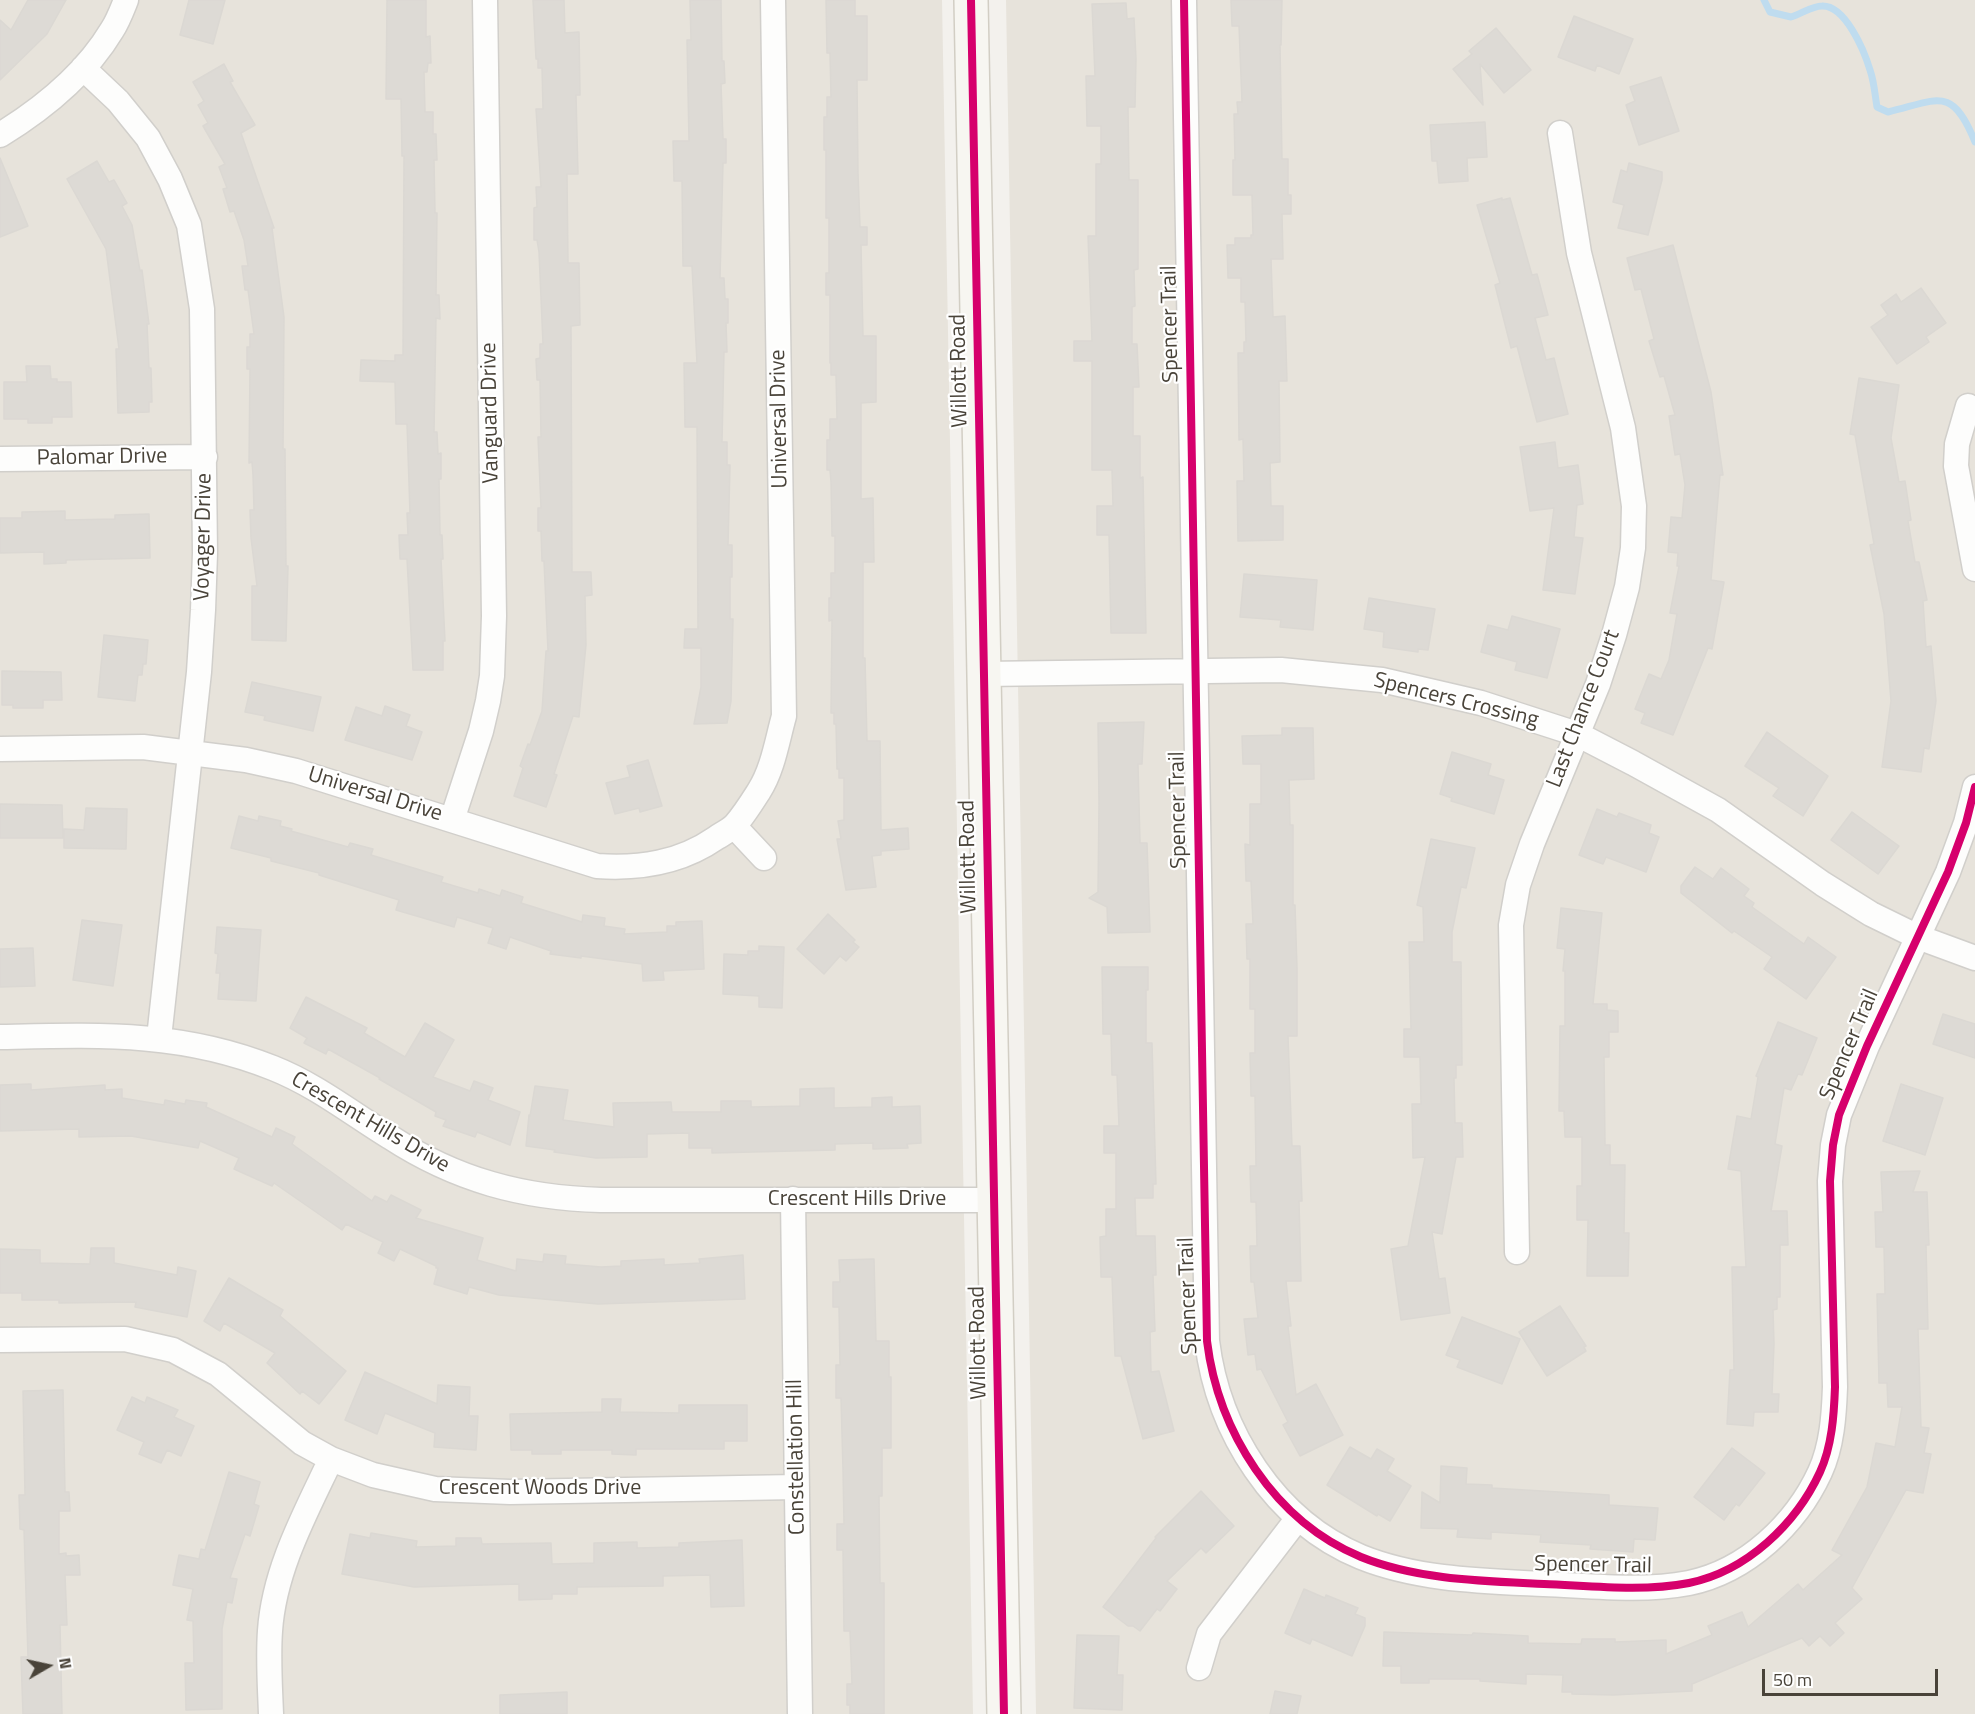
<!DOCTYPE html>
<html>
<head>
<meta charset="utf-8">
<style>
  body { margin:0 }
  #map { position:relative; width:1975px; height:1714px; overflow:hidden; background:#f3f1ed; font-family:"Titillium Web",sans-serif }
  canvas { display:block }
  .north { position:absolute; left:18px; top:1636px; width:60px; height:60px; -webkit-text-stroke:4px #fff; paint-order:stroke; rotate:81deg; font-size:16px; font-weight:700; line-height:24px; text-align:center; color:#494339 }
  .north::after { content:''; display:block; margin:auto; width:21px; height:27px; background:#494339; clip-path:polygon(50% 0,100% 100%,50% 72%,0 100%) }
  .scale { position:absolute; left:1762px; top:1669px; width:176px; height:27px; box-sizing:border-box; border:3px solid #494339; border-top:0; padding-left:8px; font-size:18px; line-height:21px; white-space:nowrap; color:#494339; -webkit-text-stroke:4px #fff; paint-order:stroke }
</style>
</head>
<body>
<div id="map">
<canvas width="1975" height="1714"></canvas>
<div class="north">N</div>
<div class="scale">50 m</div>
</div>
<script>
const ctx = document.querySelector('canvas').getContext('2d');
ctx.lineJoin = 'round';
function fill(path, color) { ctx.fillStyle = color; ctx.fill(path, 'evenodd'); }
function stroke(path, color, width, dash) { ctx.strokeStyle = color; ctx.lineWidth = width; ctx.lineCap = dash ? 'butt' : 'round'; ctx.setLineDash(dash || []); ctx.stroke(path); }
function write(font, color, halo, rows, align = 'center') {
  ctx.font = font + ' "Titillium Web",sans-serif'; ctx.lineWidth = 4.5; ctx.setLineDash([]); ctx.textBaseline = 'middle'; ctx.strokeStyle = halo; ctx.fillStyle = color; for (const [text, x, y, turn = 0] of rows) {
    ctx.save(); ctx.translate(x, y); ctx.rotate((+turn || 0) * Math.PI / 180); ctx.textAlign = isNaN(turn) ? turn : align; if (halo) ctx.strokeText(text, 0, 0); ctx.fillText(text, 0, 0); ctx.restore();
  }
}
const residential = new Path2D(`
  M0 0H942L973 1714H0Z
  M1006 0H1975V1714H1036Z`);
const stream = new Path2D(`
  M1764 0 1770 12 1791 17C1801 14 1812 6 1822 6 1845 5 1864 50 1870 70 1874 81 1875 95 1877 107L1888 112C1938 100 1952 85 1975 142`);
const building = new Path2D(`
  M28 0H66L47 34 0 80V20L11 30Z
  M189 0H225L213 44 180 35Z
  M387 0H426V37L430 36 431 63H428L427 72H424L425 112H433V134H436L437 160H434L435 213H437L436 295H439L440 319 436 318 434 432H437L438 454 441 453V479H439L440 535H442L443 559H441L445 641H443V670H413L407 559H400L399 535H408L407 513H410L407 424H396L395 382 360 381 361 360 395 361V355H403L404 156H402L401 99H386Z
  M533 0H564L565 33 579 32 580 95H576L578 174H567L568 263H579L580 325 571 326 572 572H591L592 595 585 596 586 645 579 717 573 716 554 774 557 775 546 807 514 796 523 768 520 766 528 744 530 745 542 711 546 651H548L544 561H542L541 531H538V508H541L538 437H541L540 380H537L536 359 540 358V344H543L539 252 537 240H534V208L537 207 536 187H541L536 109H543L542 68H538V59H536Z
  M690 0H721L722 61H724L725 83 721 84 723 139H726V163H723L720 278H724L725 299H728V323H726L727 352H724L722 442H727V465H730L728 545H732V577H730V619H733L731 701 727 723 694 724 701 687V648H684L685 629H698L697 427H685L684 363H697L692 266H683L682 181H674L673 141H689L687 40H691Z
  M826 0H855V16H867V80H857L858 173 860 227H867V245H861L863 336H876V402L861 403V499L873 498 874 562H863V658H865L867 741H880L881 830 908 828 909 849 881 851V855L872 856 876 887 846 890 837 839H841L838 821 844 820V778H839V769H837L836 724H834V713H831L832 620 829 621V598H831V573H835V536H832L831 482 830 470H827V440H830V419H837L836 375H831V363H830V295H826V273H829V218H826V150H824V117H827V97H831L830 53H827Z
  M1231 0H1282L1281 45H1280L1282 159H1288V195H1291V214H1282L1283 259H1271L1273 317 1285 316 1287 381H1279L1280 462 1270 463 1271 506H1283V540L1238 541 1237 481H1244L1243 439 1239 440 1238 353H1244V342H1246L1245 302H1241V278H1228L1227 245H1235V238H1251V235H1253L1252 195H1233V160H1235L1234 114H1238L1237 102H1242L1239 26H1232Z
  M1126 3 1127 19 1134 18 1136 59 1135 107H1128L1129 180H1138V269L1134 270 1135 306 1132 307V344H1137L1139 387H1133V436H1140V478L1143 477 1146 633H1111L1109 535H1097V506H1113L1112 470H1092V361H1074V341H1092L1088 236H1096V164H1101V126H1087L1086 76H1095L1092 4Z
  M1574 16 1633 39 1619 74 1597 65 1595 71 1558 57Z
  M1496 28 1531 70 1504 93 1480 64 1483 105 1453 69 1472 54 1469 51Z
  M224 64 233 81 230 82 255 125 241 133 274 228H272L284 317 283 449H285L286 566H288L286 641 252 640V586H257L251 538 250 510H254L253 475 252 462 249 463 250 369H247V347H250V334H254L248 290H245L242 266H248L244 240 234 211 230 212 223 189 227 188 219 167 225 164 203 126 208 123 198 105 204 101 193 82Z
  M1661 77 1679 131 1639 145 1626 105 1635 101 1630 87Z
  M1485 122 1487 157 1467 158 1468 181 1439 183 1437 161H1432L1430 125Z
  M0 158 28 226 0 237Z
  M97 161 109 182 114 180 127 203 122 206 132 225 140 271 142 270 149 324H147L149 368H151L152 402H149V412L118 413 116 349H119L106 249 67 179Z
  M1629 163 1662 172V180L1648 235 1618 228 1624 205 1613 202 1621 170 1627 172Z
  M1502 198V200L1510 198 1532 275 1537 274 1548 315 1535 318 1546 360 1554 358 1568 414 1537 422 1517 346 1511 348 1495 285 1500 283 1477 205Z
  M1673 245 1711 392 1723 475H1720L1711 580 1724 582 1712 649 1708 648 1673 735 1641 723 1645 713 1635 709 1649 674 1661 679 1669 660 1677 614 1670 613 1679 566H1677L1678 553 1668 552 1671 517 1682 518 1685 485 1680 454 1675 455 1669 416 1675 415 1664 376 1660 377 1649 341 1654 339 1641 289 1635 290 1627 258Z
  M1921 288 1946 323 1926 337 1929 342 1897 364 1871 327 1888 315 1881 305 1896 294 1901 302Z
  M26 366H50L51 379H57V382H71L72 417H52V423H28V419H4V382H27Z
  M1859 378 1899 385 1891 438 1899 482 1905 481 1911 520 1908 521 1915 562H1919L1927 600 1923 601 1926 647 1931 646 1936 701 1929 749 1924 748 1921 772 1882 767 1891 701 1884 614 1870 545 1874 544 1855 435 1850 434Z
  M1555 442 1558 468 1578 465 1583 504 1577 505 1574 537 1583 538 1575 594 1543 590 1554 508 1530 511 1520 447Z
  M65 511V520L115 519V515L149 514 150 558 66 560V563L44 564V552L0 553V518H22V512Z
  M1244 574 1317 580 1313 630 1280 627 1281 620 1240 617Z
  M1369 598 1435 609 1428 650 1418 649V652L1383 647 1384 632 1364 629Z
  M1512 616 1560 629 1547 678 1515 670 1517 662 1481 652 1488 625 1508 630Z
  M104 635 148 640 146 664H143L142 675H138L135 701 98 697Z
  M2 671 61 672 62 700H43V708H13V705H2Z
  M252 682 321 697 313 731 264 720 265 716 245 712Z
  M385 706 410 715 406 726 422 732 412 760 345 740 356 707 382 716Z
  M1144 722 1142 764H1138L1140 843H1147L1150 932 1108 933 1107 907 1089 898 1098 892 1099 803 1098 723Z
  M1282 728H1313L1314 779 1289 780 1290 825H1293V905H1295L1297 968V1036H1288L1292 1146H1300L1302 1201H1299L1301 1281H1286L1291 1326H1288L1296 1395 1316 1384 1343 1435 1300 1456 1283 1425 1288 1422 1261 1369 1257 1370 1255 1354 1248 1355 1244 1319 1258 1318 1254 1282H1251L1250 1246H1257L1256 1202H1251L1250 1166H1256L1255 1096H1251L1250 1053H1255V1009H1250V959H1247L1246 924H1253L1251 881H1246L1245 844 1250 845V804H1261V764H1243L1242 736 1282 735Z
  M1767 732 1828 776 1803 816 1773 796 1779 788 1745 766Z
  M1452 752 1491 764 1488 775 1504 780 1494 814 1451 801 1452 798 1440 794Z
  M648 760 662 806 640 812 639 808 615 814 606 783 630 777 627 766Z
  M0 804 62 805 63 838H0Z
  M86 808 127 809 126 849 64 848V829L84 830Z
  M1597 809 1617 817 1619 813 1651 825 1649 833 1659 837 1646 872 1606 857 1603 864 1579 855Z
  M1852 812 1899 846 1878 874 1831 840Z
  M239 816 258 821 259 816 281 821 280 826 292 829 291 831 348 847 350 843 373 849 371 855 443 877 441 882 478 893 479 889 500 896 502 890 523 897 521 903 582 922 583 915 605 918 604 926 625 929 624 934 667 932V926H676V922L702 921 704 969 663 971 664 980 643 981 642 964 581 956V958L550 954 551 951 510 937 506 949 488 943 493 928 457 917 454 927 396 910 399 900 319 875V873L271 861V858L231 848Z
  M1431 839 1475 848 1466 888 1461 887 1452 932V962H1461L1462 1065H1456V1078H1454L1455 1123H1462L1463 1157H1456L1442 1234 1432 1232 1439 1279 1445 1278 1450 1313 1401 1320 1391 1249 1408 1246 1425 1157 1413 1158 1412 1104H1421L1420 1057H1404V1029H1411L1409 942H1424L1423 907 1417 905Z
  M1695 867 1713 879 1721 868 1749 889 1744 896 1754 903 1752 907 1804 944 1808 937 1836 957 1806 999 1764 969 1772 957 1734 931 1732 933 1681 893V886Z
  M1561 908 1602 913 1593 1004H1607V1010L1618 1011V1032H1609V1057H1604L1605 1145H1610V1165H1625L1624 1233H1629L1628 1276H1587L1588 1220H1577V1186H1582V1137H1565L1564 1111H1559L1560 1026H1565V971H1563L1565 949 1557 948Z
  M828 914 855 940 853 942 859 947 846 961 840 956 824 974 797 949Z
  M82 920 122 925 113 986 73 980Z
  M217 927 261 930 256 1001 218 999 220 973H216L218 954 215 953Z
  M759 946 784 947 782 1008 759 1007V996L723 994 724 954 748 955V951H759Z
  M33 948 35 986 0 987V949Z
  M1102 967H1148V990H1146V1043H1152L1156 1184H1153V1198H1135L1136 1236H1155L1156 1275H1153L1155 1331 1150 1332 1151 1372 1159 1371 1174 1431 1143 1439 1121 1356H1115L1112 1277H1101L1100 1237 1106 1236V1209H1116V1153H1104V1126H1119L1117 1075H1112L1111 1034H1103Z
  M306 997 367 1028 364 1033 405 1057 425 1023 454 1040 433 1077 470 1091 474 1081 493 1088 488 1100 520 1112 510 1145 477 1132 475 1137 443 1126 446 1120 435 1116 436 1112 379 1079 380 1078 328 1049 326 1054 304 1043 307 1038 290 1028Z
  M1943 1014 1975 1024V1058L1933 1044Z
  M1778 1022 1817 1038 1802 1075 1798 1074 1791 1090 1784 1088 1775 1144 1782 1146 1771 1211H1787L1788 1245H1780V1297H1777V1309L1773 1310 1774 1344 1772 1394H1779L1778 1412H1754L1753 1426 1727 1424 1730 1370H1734L1732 1267H1746L1741 1171 1728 1169 1737 1116 1751 1119 1758 1077 1756 1076Z
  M31 1084V1090L105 1085V1090L122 1089V1098L164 1105 165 1100 185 1104 186 1100 207 1103 206 1107 272 1137 276 1128 295 1137 292 1144 372 1201 375 1196 387 1202 391 1195 421 1210 416 1218 483 1238 477 1260 516 1271 517 1259 543 1262 544 1254 566 1256 565 1264 601 1267 621 1266V1261L664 1259V1265L700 1263 699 1259 743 1255 745 1299 598 1304 499 1295 469 1287 467 1294 434 1284 438 1268H436V1266L400 1249 394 1261 378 1253 383 1242 346 1224 342 1230 274 1183 272 1186 234 1169 239 1158 200 1141 198 1148 131 1136 79 1137V1129L0 1131V1085Z
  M1901 1084 1943 1098 1925 1155 1883 1141Z
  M535 1086 568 1090 563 1120 614 1127 613 1103 671 1102 672 1112H721V1101H751V1107L800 1106V1089L834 1088V1108L872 1107V1098L892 1097V1107L920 1106 921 1143 907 1144 908 1148 873 1149V1143L835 1144V1150L712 1153V1148H689V1133L647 1134V1157L596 1158 554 1152 555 1150 526 1146 529 1115 530 1116Z
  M1920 1171 1913 1192H1927L1929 1245H1926L1928 1329H1918L1921 1427 1929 1428 1924 1453 1931 1454 1923 1493 1906 1490 1852 1588 1862 1599 1835 1623 1844 1633 1830 1646 1820 1636 1809 1646 1802 1638 1692 1684V1691L1613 1695 1572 1694V1692H1562L1563 1675 1526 1674V1684L1480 1681V1679H1429V1683H1401V1666H1383L1384 1632 1472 1635 1473 1633 1528 1636V1643L1581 1644 1582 1639H1615V1642L1666 1640V1654L1712 1635 1708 1626 1742 1612 1748 1627 1798 1584 1803 1590 1842 1555 1832 1550 1867 1487 1876 1443 1895 1447 1902 1407H1888L1887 1383H1879L1877 1294H1885L1884 1247H1876L1875 1212H1883L1881 1172Z
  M91 1248H114V1263L177 1275 178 1267 196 1271 187 1317 135 1307 136 1302 59 1303V1300H22V1293H0V1249L40 1250V1263L90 1264Z
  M874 1259 876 1341H889V1377H891V1448H882V1496H879L880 1583H884V1714H850V1705H847V1684H852L850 1631H844L843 1550H837V1524H844L843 1470 841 1398H836V1365H840L839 1307H833V1282H840L839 1260Z
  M229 1278 283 1310 280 1316 346 1371 319 1404 302 1391 300 1394 267 1363 275 1353 224 1323 220 1331 204 1321Z
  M1560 1306 1586 1346 1584 1347 1586 1351 1547 1376 1519 1332Z
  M1462 1317 1520 1339 1502 1384 1457 1367 1460 1360 1446 1355Z
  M365 1372 437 1404 438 1385 470 1387 469 1416H478L476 1450 434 1447 435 1433 385 1413 377 1434 345 1420Z
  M63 1390 65 1492H69L70 1511H59V1554L66 1553V1556L79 1555 80 1575H65L67 1625H60L62 1714H23L21 1657H28L24 1530 20 1529 19 1495H25L23 1391Z
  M132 1397 145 1403 147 1397 178 1410 174 1417 194 1426 181 1456 167 1450 161 1463 139 1454 144 1442 117 1430Z
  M602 1399H621L620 1412 679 1413V1405H747V1441H724V1449H636V1455L612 1454V1450H561V1454H532V1450H511L510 1414 602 1412Z
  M1350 1447 1371 1459 1377 1449 1394 1459 1387 1471 1411 1486 1390 1521 1378 1514 1377 1516 1327 1485Z
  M1732 1448 1765 1473 1739 1506 1736 1504 1724 1520 1694 1497Z
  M1441 1466 1467 1468 1466 1484 1492 1485V1488L1609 1495V1505L1658 1508 1655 1540 1634 1539 1633 1552 1590 1549 1591 1545 1540 1542 1541 1535 1491 1532V1539L1457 1537 1458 1529 1421 1528 1422 1492 1440 1503Z
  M229 1472 260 1482 254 1504 259 1506 250 1536 245 1534 230 1578 237 1579 232 1603 227 1602 222 1629V1709L186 1710 185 1663H194L193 1621 187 1620 193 1589 173 1585 179 1555 199 1559 201 1549 205 1550Z
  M1201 1491 1234 1526 1206 1553 1201 1548 1167 1581 1177 1589 1160 1611 1157 1609 1140 1631 1133 1626H1128L1103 1607 1156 1538 1155 1537Z
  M371 1533 417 1541 416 1547 456 1546V1538H481L482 1544 551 1543 552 1564 594 1563V1543L637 1542V1548L679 1547V1543L742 1540 744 1606 711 1607 710 1575 663 1576V1586L577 1587V1594H552V1599L519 1600V1584L414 1587 342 1574 350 1534 370 1538Z
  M1304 1589 1325 1598 1326 1595 1358 1608 1355 1614 1365 1618V1626L1352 1656 1312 1639 1310 1644 1285 1633Z
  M1077 1635 1119 1636 1117 1675H1123L1122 1710 1074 1708Z
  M1275 1691 1301 1696 1297 1714H1270Z
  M567 1692V1714H500V1695Z`);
const street = new Path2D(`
  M1184 0 1207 1341C1218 1431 1274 1521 1361 1557 1418 1580 1483 1581 1544 1584 1592 1586 1642 1592 1689 1583 1747 1571 1796 1524 1820 1472 1832 1446 1834 1415 1835 1387L1830 1181 1833 1145 1839 1115 1867 1046 1948 872 1966 823 1975 787
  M83 68 118 101 148 138 170 179 189 225 202 309 205 553 203 610 199 672 159 1038
  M0 135C44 108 85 75 112 30 118 21 122 10 126 0
  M1968 406 1957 444 1956 466 1975 569
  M0 459 205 457
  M984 674 1281 670 1382 680 1481 703 1577 734 1633 763 1718 810 1823 884 1871 914 1918 937 1975 958
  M0 749 143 747 246 760 296 771 597 866C640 869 680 863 716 838 722 834 730 830 735 825 744 815 752 802 759 791 773 769 777 741 784 716L773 0
  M452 820 481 731 488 701 492 676 494 616 485 0
  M734 826 764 858
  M0 1037C97 1035 181 1031 273 1068 316 1085 351 1113 390 1137 456 1180 523 1198 601 1200H994
  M793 1199 800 1714
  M1517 1252 1511 925 1518 885 1532 844 1598 684 1614 635 1627 587 1633 548 1634 506 1623 428 1579 253 1560 133
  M0 1340 125 1339 173 1350 218 1374 302 1443 331 1459 373 1475 435 1489 510 1492 797 1487
  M1199 1668 1209 1634 1298 1518
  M271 1714C270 1687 268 1659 270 1631 274 1570 305 1514 331 1459`);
const secondary = new Path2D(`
  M971 0 1004 1714`);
const cycleway = new Path2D(`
  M971 0 1004 1714
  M1184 0 1207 1341C1218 1431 1274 1521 1361 1557 1418 1580 1483 1581 1544 1584 1592 1586 1642 1592 1689 1583 1747 1571 1796 1524 1820 1472 1832 1446 1834 1415 1835 1387L1830 1181 1833 1145 1839 1115 1867 1046 1948 872 1966 823 1975 787`);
const streetNames = [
  ["Spencer Trail",1171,324,-91],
  ["Willott Road",960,371,-91],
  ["Vanguard Drive",491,413,-91],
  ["Universal Drive",780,419,-91],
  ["Palomar Drive",102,458,-1],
  ["Voyager Drive",204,537,-89],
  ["Spencers Crossing",1456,701,14],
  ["Last Chance Court",1584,709,-69],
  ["Universal Drive",375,795,17],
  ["Spencer Trail",1179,810,-91],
  ["Willott Road",969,857,-91],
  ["Spencer Trail",1850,1045,-67],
  ["Crescent Hills Drive",370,1123,30],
  ["Crescent Hills Drive",857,1200],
  ["Spencer Trail",1189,1296,-92],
  ["Willott Road",979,1343,-91],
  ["Constellation Hill",797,1457,-91],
  ["Crescent Woods Drive",540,1489],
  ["Spencer Trail",1593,1566,1]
];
fill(residential, '#e7e3db');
stroke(stream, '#bfdcef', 7);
fill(building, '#dddad5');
stroke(building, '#dbd8d3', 1.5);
stroke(street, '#d1cfcb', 27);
stroke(secondary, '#d2cec4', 36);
stroke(street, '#fdfdfc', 24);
stroke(secondary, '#f7f6f1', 33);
stroke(cycleway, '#d6006c', 8);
write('22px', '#494339', '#fff', streetNames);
</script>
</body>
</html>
